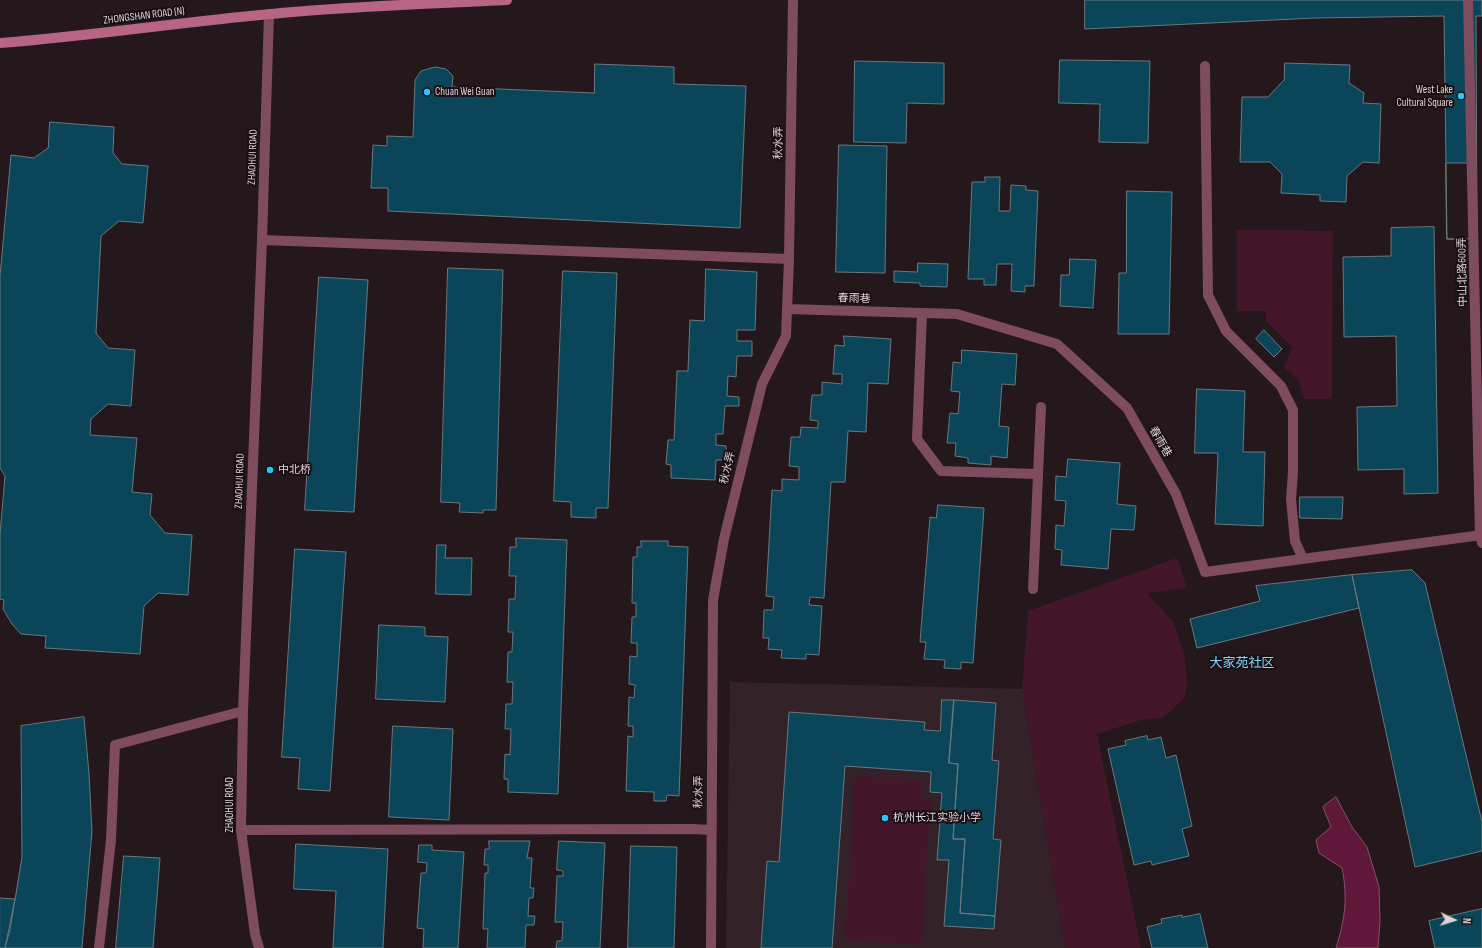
<!DOCTYPE html>
<html>
<head>
<meta charset="utf-8">
<style>
  body { margin:0 }
  #map { position:relative; width:1482px; height:948px; overflow:hidden; background:#24181c; font-family:"Sofia Sans Condensed",sans-serif }
  canvas { display:block }
  .north { position:absolute; left:1434px; top:900px; width:40px; height:40px; -webkit-text-stroke:3px #1a0f13; paint-order:stroke; rotate:94deg; font-size:11px; font-weight:700; line-height:16px; text-align:center; color:#ded5d8 }
  .north::after { content:''; display:block; margin:auto; width:14px; height:18px; background:#ded5d8; clip-path:polygon(50% 0,100% 100%,50% 72%,0 100%) }
</style>
</head>
<body>
<div id="map">
<canvas width="1482" height="948"></canvas>
<div class="north">N</div>
</div>
<script>
const ctx = document.querySelector('canvas').getContext('2d');
ctx.lineJoin = 'round';
function fill(path, color) { ctx.fillStyle = color; ctx.fill(path, 'evenodd'); }
function stroke(path, color, width, dash) { ctx.strokeStyle = color; ctx.lineWidth = width; ctx.lineCap = dash ? 'butt' : 'round'; ctx.setLineDash(dash || []); ctx.stroke(path); }
function write(font, color, halo, rows, align = 'center') {
  ctx.font = font + ' "Sofia Sans Condensed","Noto Sans SC",sans-serif'; ctx.lineWidth = 4; ctx.setLineDash([]); ctx.textBaseline = 'middle'; ctx.strokeStyle = halo; ctx.fillStyle = color; for (const [text, x, y, turn = 0] of rows) {
    ctx.save(); ctx.translate(x, y); ctx.rotate((+turn || 0) * Math.PI / 180); ctx.textAlign = isNaN(turn) ? turn : align; if (halo) ctx.strokeText(text, 0, 0); ctx.fillText(text, 0, 0); ctx.restore();
  }
}
const built = new Path2D(`
  M730 682 1022 689 1065 948H726Z`);
const green = new Path2D(`
  M1237 230 1333 231 1332 399H1304L1299 381 1284 368 1292 347 1266 321V311H1237Z
  M1177 558 1187 588 1147 593 1173 622 1184 652 1187 684 1184 699 1163 718 1141 720 1097 734 1141 948H1065L1022 689 1028 611Z
  M855 775 922 780 921 798 931 799 921 945 845 940Z`);
const water = new Path2D(`
  M1336 797 1352 827 1367 847 1379 887 1380 921 1378 948H1336C1345 919 1348 898 1342 868L1319 853 1316 840 1331 827 1323 807Z`);
const building = new Path2D(`
  M1085 0H1482V16H1476L1477 239H1447L1444 16 1315 18 1085 29Z
  M1060 60 1150 61 1148 143 1099 142 1100 104 1059 103Z
  M855 61 944 63V104L907 103 906 143 854 142Z
  M1285 63 1350 65 1349 83 1364 93 1363 103 1381 104 1379 163 1363 162 1347 176 1346 202 1320 201V195L1281 193 1282 174 1270 162H1240L1242 97H1268L1284 80Z
  M595 64 674 67V84L746 86 740 228 388 211V188H371L373 145 387 146V136L413 137 415 80 421 71 435 67 446 69 453 76 452 87 594 93Z
  M50 122 114 127 113 153 122 164 148 166 143 223 119 221 101 236 96 333 108 348 135 350 131 406 108 404 91 419 90 435 137 438 132 492 152 494 150 515 165 533 192 535 188 595 158 593 144 606 140 654 45 648 46 636 21 634 12 624 3 609 4 600 0 599V534L5 476 0 468V276L11 155 34 158 48 148Z
  M839 145 887 146 885 273 836 272Z
  M1446 163H1476L1477 239H1447Z
  M985 177H1000L999 211H1010L1011 185 1026 186V190L1038 191 1034 286H1025V292L1011 291 1012 264H997L996 285H984V279H968L972 182H985Z
  M1127 191 1172 192 1169 334H1118L1119 273H1126Z
  M1434 227 1438 493 1404 494V469L1358 470 1357 407 1397 406 1396 336 1344 337 1343 257 1391 256V228Z
  M1070 259 1096 260 1093 308 1060 306 1061 275H1069Z
  M918 263 948 264 947 287 920 286V283L894 282V271L917 272Z
  M448 268 503 270 496 510H483V513L459 512 460 503 441 502Z
  M706 269 757 272 755 330H737V341H752V356H737L736 377 728 376 727 396 739 397V406H725L723 434H716V445L726 446V460H716L715 480 671 478V465L666 464 668 440H674L677 371H688L690 320 704 321Z
  M563 271 617 273 608 508H596V518L571 517V502L554 501Z
  M319 277 368 280 354 512 305 510Z
  M1264 330 1282 349 1274 357 1256 339Z
  M844 336 891 339 888 384 868 383 866 432 848 431 845 482H831L824 598 810 597 809 605 822 606 819 655 806 654V659L781 658 782 650 768 649 769 638H763L764 610H773L774 597 766 596 772 490 782 491V479L799 480V467L789 466 791 437H800L801 427 818 428V421L810 420 812 395H822V382L842 384V374H833L835 345 844 346Z
  M962 350 1017 354 1015 385 1002 384 999 426 1009 427 1007 458 991 456V465L968 463V458L955 456 956 443H947L950 413 958 414 960 392 951 391 953 362 961 363Z
  M1197 389 1245 391 1243 452H1265L1263 526 1215 524 1218 453H1195Z
  M1068 459 1120 463 1117 504 1136 506 1134 530 1111 529 1108 569 1061 565 1062 550 1055 549 1056 525 1064 526 1066 501 1055 500 1056 476 1066 477Z
  M1300 497H1343L1342 519 1300 518Z
  M938 505 984 508 973 663 961 662V669L944 668 945 660 924 659 926 642H920L930 517 936 518Z
  M516 538 567 540 558 794 508 792V779H504L505 754 510 755 511 729H505L506 704H512L513 682H507L508 652H512L513 632H508L509 599H515L516 576H509L510 547H516Z
  M641 541H668V546L688 547 679 796 667 795 666 801H654V792L626 791 628 736 633 737V726H628L629 697 634 698 635 685 629 684 630 656 637 657V643H631L632 617H636V603H632L633 557H637V547H641Z
  M437 545H446L445 558H472L471 595 436 594Z
  M295 549 346 552 330 791 298 789 300 758 282 757Z
  M1412 570 1425 583 1482 822V851L1415 867 1352 575Z
  M1352 575 1359 608 1197 648 1190 619 1260 601 1256 586Z
  M379 625 425 627V636L448 637 445 702 376 699Z
  M942 700H954L949 763 958 764 953 839H965L960 913 995 916 994 929 944 926 949 860H937L942 793 930 792 931 772 845 766 832 948H761L767 861 779 862 789 712 925 722 924 730 940 731Z
  M954 700 996 703 992 760 999 761 993 839 1001 840 995 916 960 913 965 839H953L958 764 949 763Z
  M84 717 89 774 92 831 82 948H5L10 930 22 857 21 726Z
  M393 726 453 729 449 820 389 817Z
  M1147 736 1148 740 1161 737 1166 758 1176 755 1192 826 1182 829 1189 856 1152 865 1151 861 1134 865 1108 749 1126 745 1125 741Z
  M489 841H530L527 858H532L530 888H534L533 898H529L528 916H535L534 925H526L525 948H487L488 929H483L485 873H488V865H484L485 849H489Z
  M559 841 605 843 600 948H556L557 941H562L563 922H555L557 876H563V871L557 870Z
  M296 844 388 849 383 948H333L336 891 294 889Z
  M419 845H432V850L464 852 458 948H423L424 929 417 928 421 873H426L427 863 418 862Z
  M631 846 677 847 674 948H628Z
  M124 856 160 858 153 948H116Z
  M0 898 15 899 5 948H0Z
  M1482 909V948H1435L1429 921Z
  M1200 914 1208 948H1152L1147 927 1162 923 1161 919 1182 915V917Z`);
const service = new Path2D(`
  M1205 66 1208 295 1226 331 1281 386 1293 410V472L1291 499 1295 541 1303 559
  M922 313 917 439 941 471 1038 474
  M1033 589 1041 407
  M99 948 111 840 115 745 243 711`);
const minor = new Path2D(`
  M1468 0 1480 536 1482 543
  M262 240 789 259
  M787 309 957 314 1057 344 1127 408 1176 494 1205 572 1482 535
  M241 830 693 829 711 830
  M711 948 713 600 724 539 762 384 786 336 789 259 793 0`);
const tertiary = new Path2D(`
  M259 948 255 934 241 830 243 711 262 240 269 14`);
const secondary = new Path2D(`
  M0 43C91 36 181 22 271 14 350 6 428 4 507 0`);
const markers = [
  [427,92,4,"#24c9fe"],
  [1461,96,4,"#24c9fe"],
  [270,470,4,"#24c9fe"],
  [885,818,4,"#24c9fe"]
];
const streetNames = [
  ["ZHONGSHAN ROAD (N)",144,16,-7],
  ["秋水弄",779,143,-89],
  ["ZHAOHUI ROAD",253,157,-88],
  ["中山北路600弄",1463,272,-91],
  ["春雨巷",854,299,2],
  ["春雨巷",1160,442,60],
  ["秋水弄",728,468,-76],
  ["ZHAOHUI ROAD",240,481,-88],
  ["秋水弄",699,792,-89],
  ["ZHAOHUI ROAD",230,805,-90]
];
const poiNames = [
  ["West Lake",1453,90,"right"],
  ["Cultural Square",1453,103,"right"],
  ["Chuan Wei Guan",435,92],
  ["中北桥",278,470],
  ["杭州长江实验小学",893,818]
];
const quarterNames = [
  ["大家苑社区",1242,664]
];
fill(built, '#332329');
fill(green, '#44162a');
fill(water, '#60183a');
stroke(water, '#865169', 1);
fill(building, '#0a4559');
stroke(building, '#6a787e', 1);
stroke(service, '#7f4b5f', 10);
stroke(minor, '#7f4b5f', 10);
stroke(tertiary, '#7f4b5f', 10);
stroke(secondary, '#b86485', 10);
for (const [x, y, r, color] of markers) { const dot = new Path2D(); dot.arc(x, y, r, 0, 2 * Math.PI); ctx.fillStyle = color; ctx.fill(dot); stroke(dot, '#1a0f13', 1.5); }
write('11px', '#ded5d8', '#1a0f13', streetNames);
write('11px', '#ded5d8', '#1a0f13', poiNames, 'left');
write('13px', '#7ed7fc', '#1a0f13', quarterNames);
</script>
</body>
</html>
